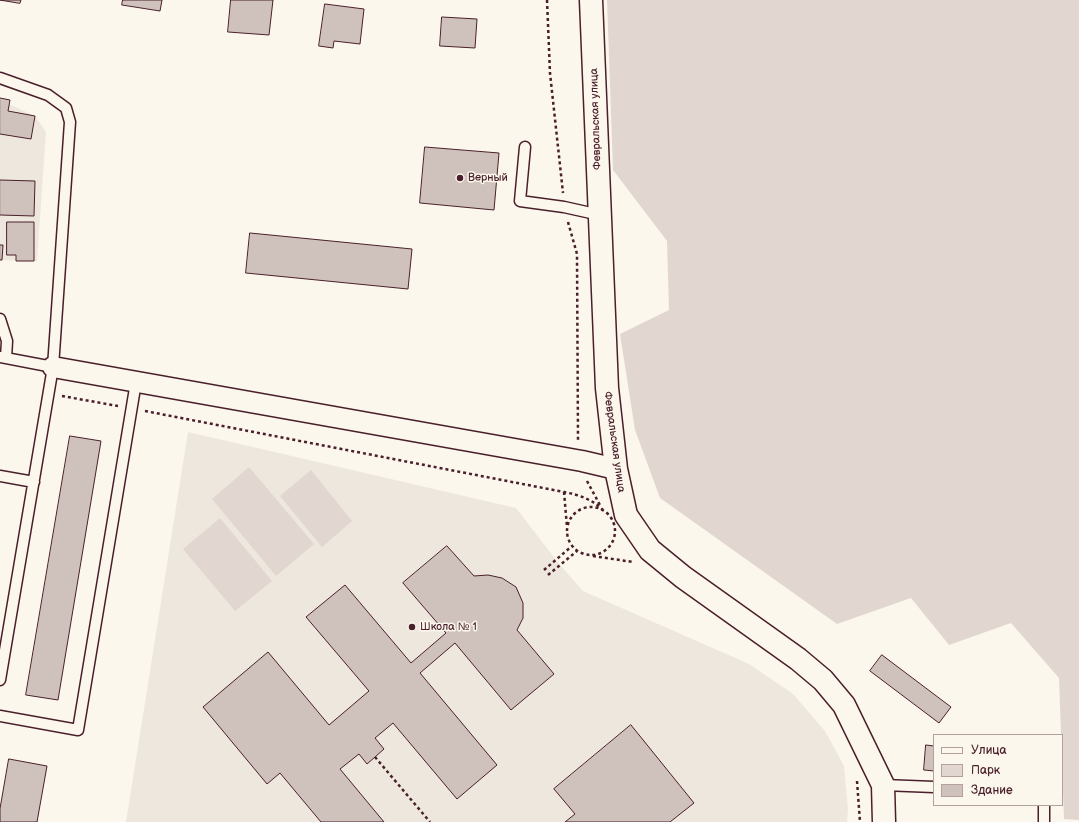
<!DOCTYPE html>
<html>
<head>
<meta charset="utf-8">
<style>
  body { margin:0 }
  #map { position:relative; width:1079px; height:822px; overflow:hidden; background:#fbf7ec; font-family:"Balsamiq Sans",sans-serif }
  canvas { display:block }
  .legend { position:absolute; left:933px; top:734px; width:130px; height:72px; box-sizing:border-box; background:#fbf7ec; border:1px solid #b4a19f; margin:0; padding:5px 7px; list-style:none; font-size:12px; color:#4a1f2b }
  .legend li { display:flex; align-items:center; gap:8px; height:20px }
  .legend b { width:20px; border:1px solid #b4a19f }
</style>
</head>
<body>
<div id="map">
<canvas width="1079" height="822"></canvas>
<ul class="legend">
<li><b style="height:5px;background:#fbf7ec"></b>Улица</li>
<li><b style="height:11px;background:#e2d7d0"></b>Парк</li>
<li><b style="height:11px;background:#cfc2bc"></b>Здание</li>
</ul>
</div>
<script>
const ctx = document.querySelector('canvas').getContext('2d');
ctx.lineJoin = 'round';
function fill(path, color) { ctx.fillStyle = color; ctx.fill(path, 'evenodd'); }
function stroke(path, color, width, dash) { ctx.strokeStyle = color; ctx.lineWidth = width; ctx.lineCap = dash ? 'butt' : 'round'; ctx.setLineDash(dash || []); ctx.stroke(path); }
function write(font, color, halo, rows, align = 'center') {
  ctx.font = font + ' "Balsamiq Sans",sans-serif'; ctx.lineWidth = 3; ctx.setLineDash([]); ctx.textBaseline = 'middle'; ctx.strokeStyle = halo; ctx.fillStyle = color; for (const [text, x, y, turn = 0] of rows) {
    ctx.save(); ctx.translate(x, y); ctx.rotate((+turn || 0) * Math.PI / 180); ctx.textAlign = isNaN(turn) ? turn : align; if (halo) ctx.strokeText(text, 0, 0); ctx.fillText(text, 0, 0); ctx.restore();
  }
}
const built = new Path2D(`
  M0 100 35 116 46 132 37 261 0 260Z
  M188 432 516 508 560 565 583 591 749 664 793 694 825 731 844 766 848 810 847 822H126Z`);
const green = new Path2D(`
  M607 0H1079V820L1064 819 1059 678 1011 623 949 645 911 598 837 624 660 498 635 430 620 334 669 310 667 241 613 170Z
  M249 467 314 544 276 576 212 499Z
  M311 470 352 521 322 547 280 496Z
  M220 518 272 581 235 611 183 549Z`);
const building = new Path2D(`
  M0 0H21L20 3Z
  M123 0H162L160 11 122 5Z
  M231 0H273L269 35 228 32Z
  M325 4 364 9 360 44 334 41 333 48 319 46Z
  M442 17 477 19 475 48 440 46Z
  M0 98 10 100 8 111 35 116 31 139 0 134Z
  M425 147 499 153 494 210 420 203Z
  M0 180 35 181 34 216 0 215Z
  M7 222H34V261H16V255H7Z
  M250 233 412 249 408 289 246 273Z
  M0 245H3L2 260H0Z
  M70 436 101 441 58 700 26 695Z
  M447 546 474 576 488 575 502 578 516 587 523 603V618L517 630 554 674 511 710 455 643 420 673 497 765 457 799 393 723 375 738 384 749 375 757 367 764 359 754 340 769 384 822H321L280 773 267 784 203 707 268 652 329 725 369 691 306 617 345 585 411 663 446 633 403 583Z
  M882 655 951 707 939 723 870 671Z
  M631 725 694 803 670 822H565L575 814 554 789Z
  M926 745 934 746V771L924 770Z
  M9 759 47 766 37 822H0V809Z`);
const path = new Path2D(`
  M547 0 550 73 563 193
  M568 222 577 254 578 441
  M62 396 118 406
  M145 411 564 492C579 495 592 499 603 510
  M587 481 601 507
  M564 492 567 527
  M567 531a24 24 0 1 1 48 0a24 24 0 1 1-48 0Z
  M593 556 633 562
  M544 570 572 546
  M548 575 577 551
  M375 757 430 822
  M857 781 860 822`);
const service = new Path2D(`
  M0 78 48 95 66 108 70 122 53 367 0 680
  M525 147 520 201 564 207 600 215
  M0 319 7 341 6 358
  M0 357 53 367
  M0 476 34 482
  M0 716 78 730 136 382
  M883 785 934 787
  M1044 805V822`);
const minor = new Path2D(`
  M53 367 582 461 616 469`);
const secondary = new Path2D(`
  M591 0 607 388 616 469 626 515 650 550 683 577 798 659 823 680 844 705 883 785 884 822`);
const markers = [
  [460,178,4,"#4a1f2b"],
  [412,627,4,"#4a1f2b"]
];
const streetNames = [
  ["Февральская улица",596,119,-92],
  ["Февральская улица",614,442,82]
];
const poiNames = [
  ["Верный",468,178],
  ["Школа № 1",420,627]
];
fill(built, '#eee7de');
fill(green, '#e2d7d0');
fill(building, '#cfc2bc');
stroke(building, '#4a1f2b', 1);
stroke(service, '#4a1f2b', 13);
stroke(minor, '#4a1f2b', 23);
stroke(secondary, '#4a1f2b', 25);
stroke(path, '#4a1f2b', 2.5, [3, 3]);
stroke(service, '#fbf7ec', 10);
stroke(minor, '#fbf7ec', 20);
stroke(secondary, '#fbf7ec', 22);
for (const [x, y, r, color] of markers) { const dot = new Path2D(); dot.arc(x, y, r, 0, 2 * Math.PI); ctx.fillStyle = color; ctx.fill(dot); stroke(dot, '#fbf7ec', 1.5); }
write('11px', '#4a1f2b', '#fbf7ec', streetNames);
write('11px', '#4a1f2b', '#fbf7ec', poiNames, 'left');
</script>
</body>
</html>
